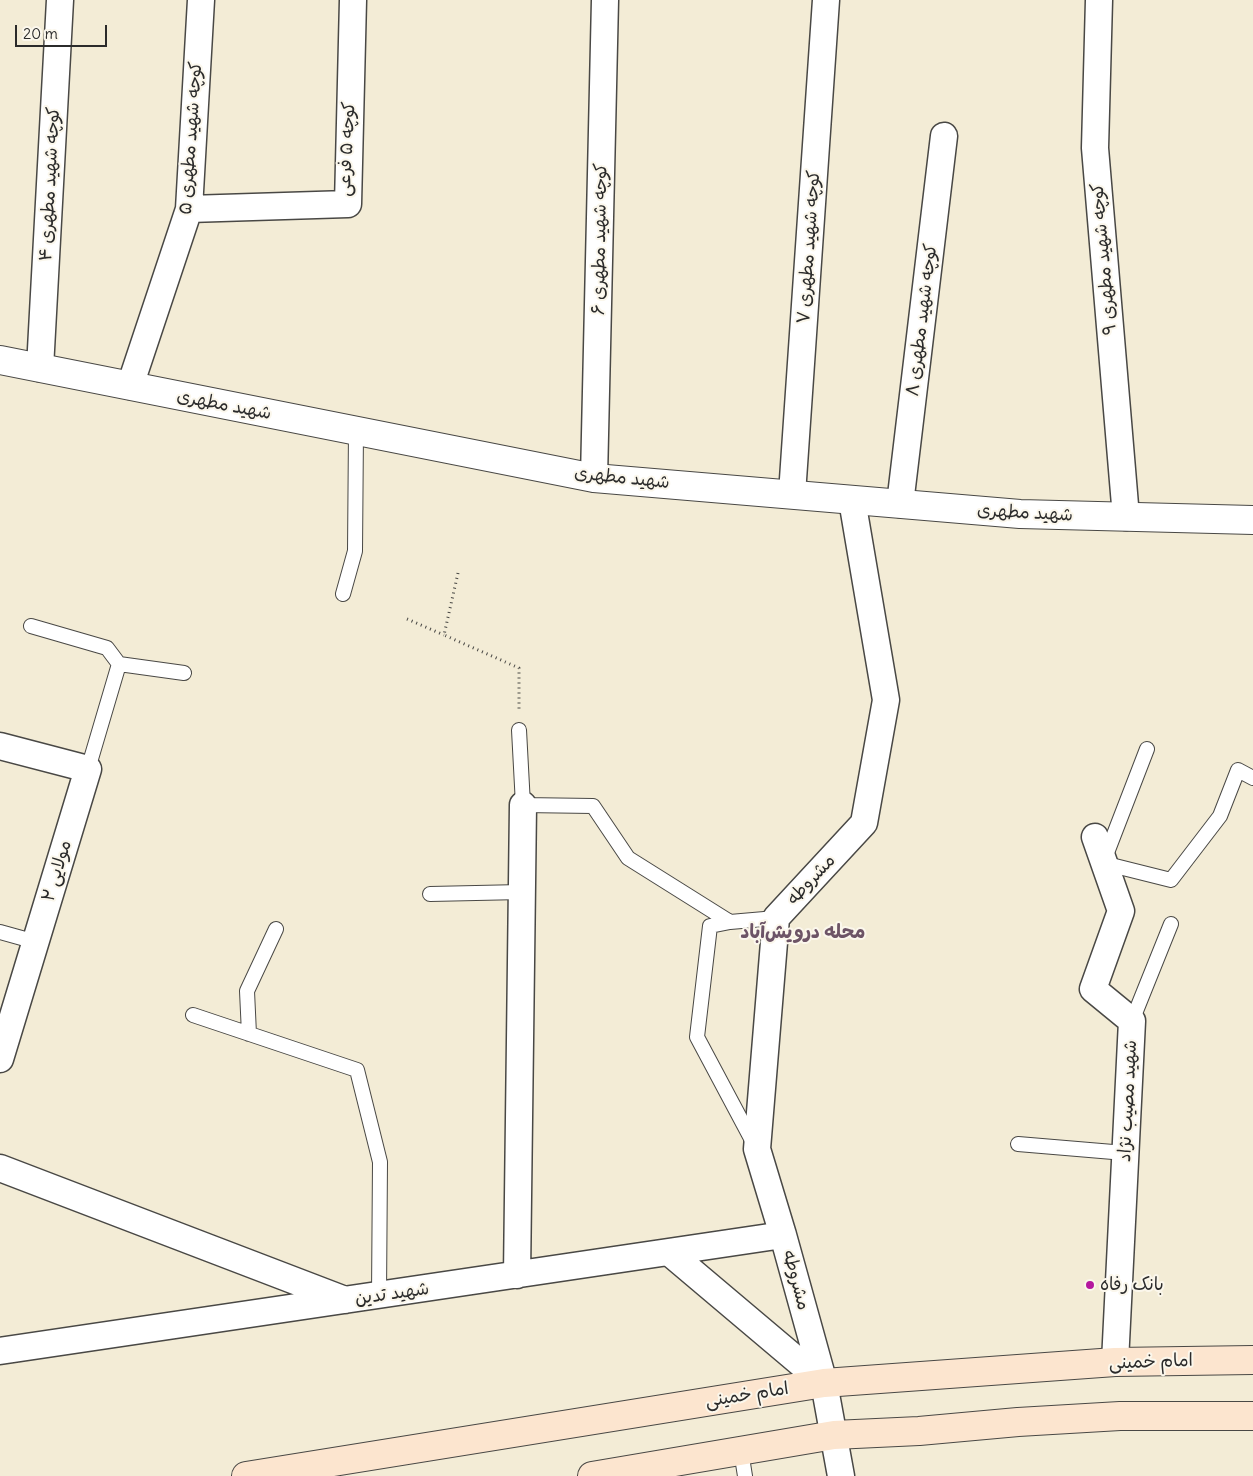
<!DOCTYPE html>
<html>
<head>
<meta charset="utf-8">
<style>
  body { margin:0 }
  #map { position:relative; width:1253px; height:1476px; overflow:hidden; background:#f3ecd6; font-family:Delius,sans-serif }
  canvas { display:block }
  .scale { position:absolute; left:15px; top:25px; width:92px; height:22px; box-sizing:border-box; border:2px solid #2b2b2b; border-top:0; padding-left:6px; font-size:15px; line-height:18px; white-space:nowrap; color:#2b2b2b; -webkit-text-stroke:4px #fbf7ec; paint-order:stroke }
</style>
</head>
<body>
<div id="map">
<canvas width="1253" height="1476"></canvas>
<div class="scale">20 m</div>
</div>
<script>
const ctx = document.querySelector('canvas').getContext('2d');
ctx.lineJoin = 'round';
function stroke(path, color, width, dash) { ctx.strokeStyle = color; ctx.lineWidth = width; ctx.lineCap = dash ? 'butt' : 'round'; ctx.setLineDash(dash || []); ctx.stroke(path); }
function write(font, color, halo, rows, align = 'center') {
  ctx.font = font + ' Delius,"Playpen Sans Arabic",sans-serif'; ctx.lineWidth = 4; ctx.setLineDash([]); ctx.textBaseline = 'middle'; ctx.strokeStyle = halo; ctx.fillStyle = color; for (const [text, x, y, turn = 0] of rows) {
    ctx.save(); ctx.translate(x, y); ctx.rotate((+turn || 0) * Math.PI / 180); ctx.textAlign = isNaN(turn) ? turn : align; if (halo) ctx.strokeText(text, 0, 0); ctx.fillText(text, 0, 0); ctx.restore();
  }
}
const path = new Path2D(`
  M458 573 444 635 519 668V710
  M407 619 444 635`);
const service = new Path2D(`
  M343 594 355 551 356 431
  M31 626 107 648 119 664
  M519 730 523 805 593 806 628 858 730 922
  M1147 749 1103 863 1171 880 1220 816 1238 770 1253 778
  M88 769 119 664 184 673
  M430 894 522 892
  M0 932 36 942
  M193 1015 357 1070 380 1162 379 1295
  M1132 1021 1171 924
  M249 1034 247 991 276 929
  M754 1144 697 1037 710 926 730 922 776 918
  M1018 1144 1125 1153
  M741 1451 745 1476`);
const minor = new Path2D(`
  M1099 0 1095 148 1126 517
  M189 209 348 204 353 0
  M40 368 60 0
  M130 386 189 209 201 0
  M594 478 605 0
  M792 494 826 0
  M900 504 944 136
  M0 746 88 769 0 1059
  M1095 837 1121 911 1093 989 1132 1021 1115 1362
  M0 1168 345 1300
  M670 1253 824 1383
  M517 1275 523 805
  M0 1351 783 1235
  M841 1476 824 1383 783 1235 757 1149 776 918 864 823 886 700 852 500`);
const tertiary = new Path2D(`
  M0 360 594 478 1020 514 1253 520`);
const secondary = new Path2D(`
  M246 1476 824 1383 1115 1362 1253 1360
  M592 1476 834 1435 919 1431 1018 1422 1120 1416H1253`);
const markers = [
  [1090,1285,5,"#b5179e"]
];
const streetNames = [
  ["کوچه شهید مطهری ۵",191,138,-86],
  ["کوچه ۵ فرعی",347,149,-87],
  ["کوچه شهید مطهری ۴",50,184,-87],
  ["کوچه شهید مطهری ۶",600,239,-89],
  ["کوچه شهید مطهری ۷",809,247,-86],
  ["کوچه شهید مطهری ۹",1104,259,-95],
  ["کوچه شهید مطهری ۸",922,320,-83],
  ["شهید مطهری",224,405,11],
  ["شهید مطهری",622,478,6],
  ["شهید مطهری",1025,513,3],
  ["مولایی ۲",57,871,-73],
  ["مشروطه",811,880,-47],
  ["شهید مصیب نژاد",1128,1101,-87],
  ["مشروطه",796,1280,75],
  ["شهید تدین",392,1294,-8],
  ["امام خمینی",1151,1362,-2],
  ["امام خمینی",747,1395,-9]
];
const poiNames = [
  ["بانک رفاه",1100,1285]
];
const neighbourhoodNames = [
  ["محله درویش‌آباد",803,933]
];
stroke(service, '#494845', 16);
stroke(minor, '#494845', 29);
stroke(tertiary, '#494845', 30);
stroke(secondary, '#494845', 30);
stroke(path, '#494845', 3, [1, 4]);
stroke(service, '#fff', 14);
stroke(minor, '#fff', 26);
stroke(tertiary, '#fff', 28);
stroke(secondary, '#fce5cf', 28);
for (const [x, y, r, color] of markers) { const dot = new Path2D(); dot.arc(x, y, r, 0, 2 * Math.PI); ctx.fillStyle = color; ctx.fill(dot); stroke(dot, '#fbf7ec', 2); }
write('18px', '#2b2b2b', '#fbf7ec', streetNames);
write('18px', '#2b2b2b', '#fbf7ec', poiNames, 'left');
write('bold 19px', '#6d5466', '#fbf7ec', neighbourhoodNames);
</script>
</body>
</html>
